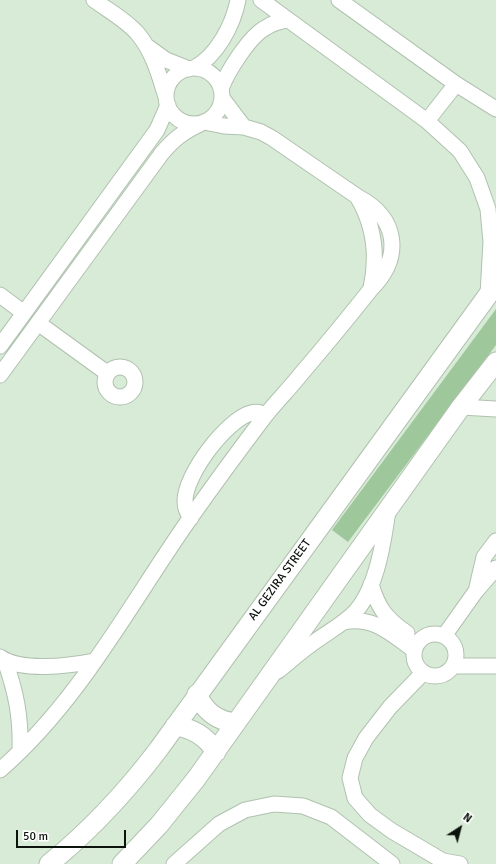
<!DOCTYPE html>
<html>
<head>
<meta charset="utf-8">
<style>
  body { margin:0 }
  #map { position:relative; width:496px; height:864px; overflow:hidden; background:#d8ebd7; font-family:Signika,sans-serif }
  canvas { display:block }
  .north { position:absolute; left:440px; top:808px; width:40px; height:40px; -webkit-text-stroke:3px #fff; paint-order:stroke; rotate:36deg; font-size:11px; font-weight:700; line-height:16px; text-align:center; color:#0c130c }
  .north::after { content:''; display:block; margin:auto; width:14px; height:18px; background:#0c130c; clip-path:polygon(50% 0,100% 100%,50% 72%,0 100%) }
  .scale { position:absolute; left:16px; top:830px; width:110px; height:18px; box-sizing:border-box; border:2px solid #0c130c; border-top:0; padding-left:5px; font-size:12px; line-height:14px; white-space:nowrap; color:#0c130c; -webkit-text-stroke:3px #fff; paint-order:stroke }
</style>
</head>
<body>
<div id="map">
<canvas width="496" height="864"></canvas>
<div class="north">N</div>
<div class="scale">50 m</div>
</div>
<script>
const ctx = document.querySelector('canvas').getContext('2d');
ctx.lineJoin = 'round';
function fill(path, color) { ctx.fillStyle = color; ctx.fill(path, 'evenodd'); }
function stroke(path, color, width, dash) { ctx.strokeStyle = color; ctx.lineWidth = width; ctx.lineCap = dash ? 'butt' : 'round'; ctx.setLineDash(dash || []); ctx.stroke(path); }
function write(font, color, halo, rows, align = 'center') {
  ctx.font = font + ' Signika,sans-serif'; ctx.lineWidth = 3.5; ctx.setLineDash([]); ctx.textBaseline = 'middle'; ctx.strokeStyle = halo; ctx.fillStyle = color; for (const [text, x, y, turn = 0] of rows) {
    ctx.save(); ctx.translate(x, y); ctx.rotate((+turn || 0) * Math.PI / 180); ctx.textAlign = isNaN(turn) ? turn : align; if (halo) ctx.strokeText(text, 0, 0); ctx.fillText(text, 0, 0); ctx.restore();
  }
}
const green = new Path2D(`
  M496 309V345L348 542 332 530Z`);
const minor = new Path2D(`
  M94 0C109 11 126 20 138 34 153 52 159 75 166 97
  M261 0 427 121 460 151 477 178 488 209 491 242 488 294
  M339 0 456 84 496 109
  M148 47 166 60 189 69
  M194 68C217 56 233 25 238 0
  M166 96a28 28 0 1 1 56 0a28 28 0 1 1-56 0Z
  M221 89C227 72 250 35 267 27 273 23 280 21 287 20
  M222 98 244 127
  M427 121 456 84
  M358 198C375 227 378 256 371 288
  M0 295 24 313
  M38 323 107 373
  M0 346 149 141 157 130 168 105
  M105 382a15 15 0 1 1 30 0a15 15 0 1 1-30 0Z
  M0 375 162 153C174 139 183 132 200 124
  M461 407 496 409
  M191 518C187 513 185 508 185 501 185 475 226 420 251 413 257 411 261 413 266 415
  M371 584C378 608 386 619 407 633
  M477 587 484 557 496 541
  M344 622C374 616 391 634 414 650
  M414 655a21 21 0 1 1 42 0a21 21 0 1 1-42 0Z
  M444 636 476 591 496 568
  M0 657C21 672 69 666 94 661
  M5 661C16 692 21 717 20 750
  M453 666H496
  M278 671C288 663 298 654 309 646 324 634 343 625 356 611 377 587 384 540 388 510
  M423 673 390 707 366 738 355 758 350 778 355 798 370 815 392 831 443 861 460 864
  M0 770C80 701 131 602 191 517 215 483 240 449 265 416 277 401 290 388 301 374 325 346 348 318 371 289 403 257 398 218 358 197L272 138 261 132 244 127 224 126 204 122
  M174 864 219 824 245 810 274 804 303 806 331 817 392 864`);
const major = new Path2D(`
  M197 694C205 712 217 721 236 723
  M175 726C193 728 206 736 216 752
  M49 864C91 830 126 792 158 750L496 284
  M122 864 159 825 196 779 389 508 461 407 496 362`);
const streetNames = [
  ["AL GEZIRA STREET",280,580,-54]
];
fill(green, '#9ec89c');
stroke(minor, '#b0c2af', 17);
stroke(major, '#b0c2af', 21);
stroke(minor, '#fff', 15);
stroke(major, '#fff', 19);
write('12px', '#0c130c', '#fff', streetNames);
</script>
</body>
</html>
